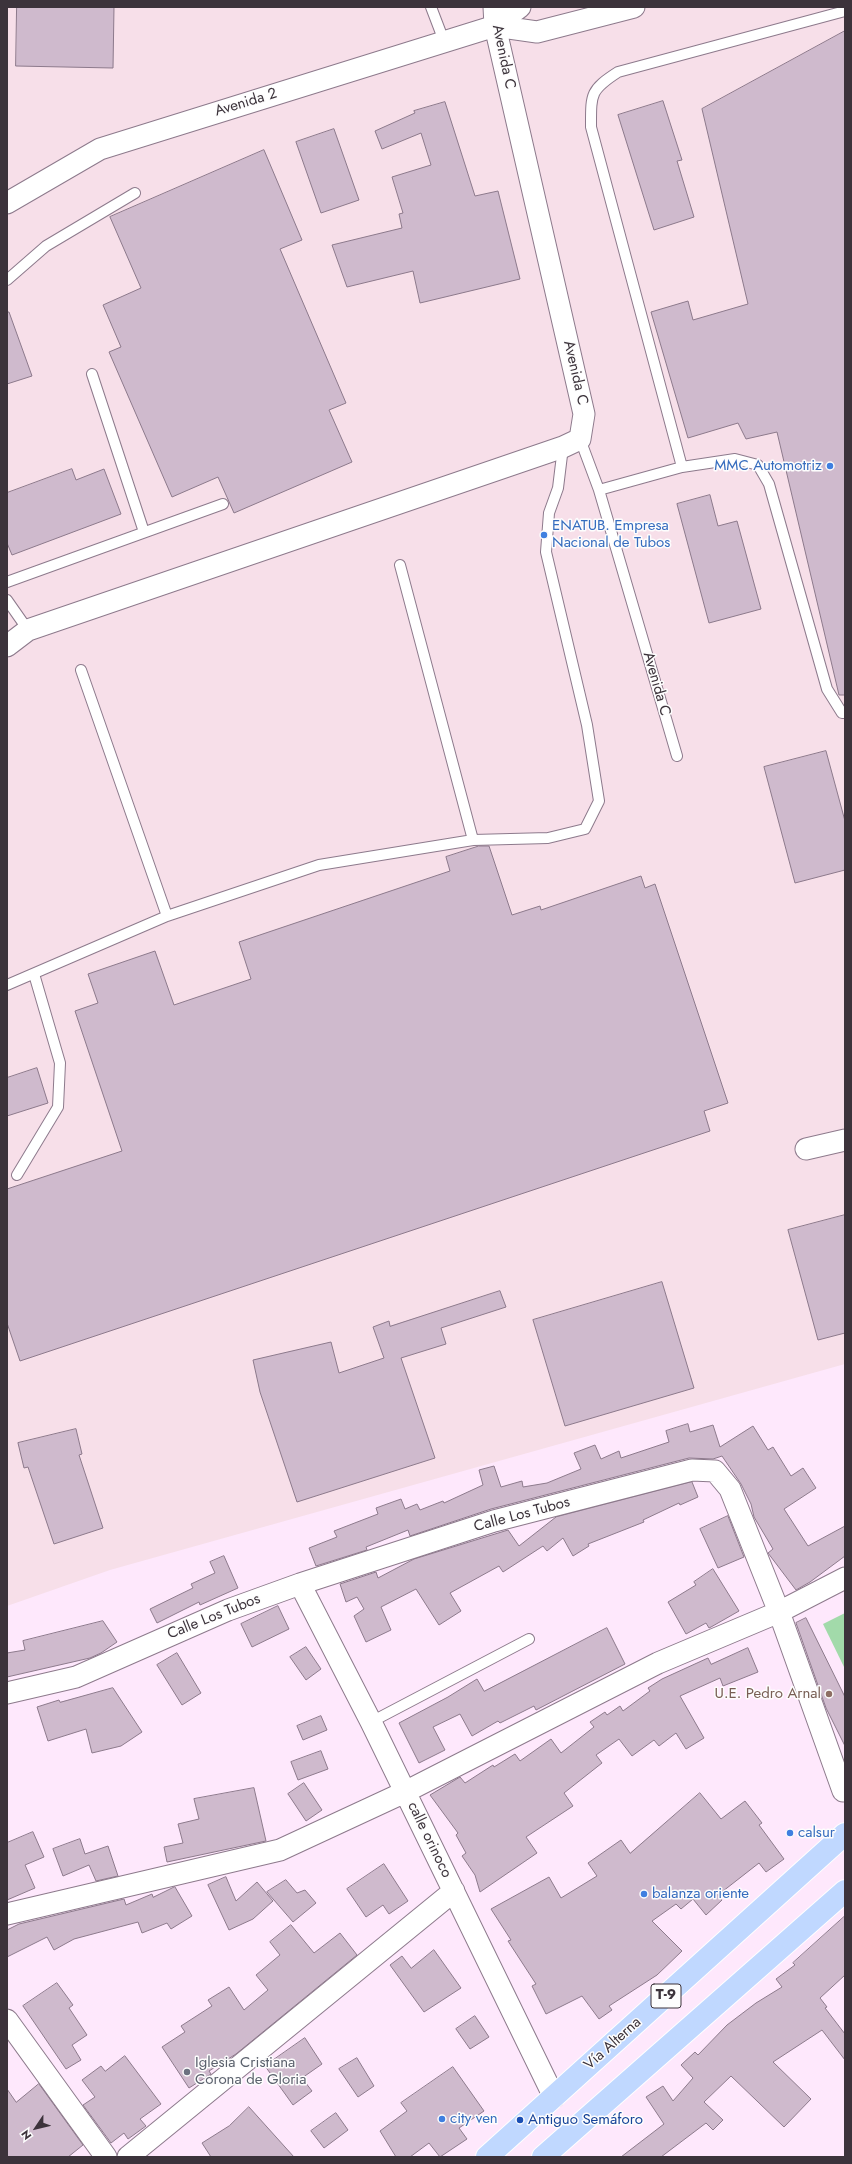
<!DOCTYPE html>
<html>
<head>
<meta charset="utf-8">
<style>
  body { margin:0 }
  #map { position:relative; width:852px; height:2164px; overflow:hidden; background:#fee8fc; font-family:Jost,sans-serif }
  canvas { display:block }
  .frame { position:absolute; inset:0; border:8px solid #3c333b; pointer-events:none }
  .north { position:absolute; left:16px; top:2108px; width:40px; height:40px; -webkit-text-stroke:3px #fdfdfd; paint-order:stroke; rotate:235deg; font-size:11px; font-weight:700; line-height:16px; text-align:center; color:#3c333b }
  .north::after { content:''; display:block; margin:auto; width:14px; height:18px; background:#3c333b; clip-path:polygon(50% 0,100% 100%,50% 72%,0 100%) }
</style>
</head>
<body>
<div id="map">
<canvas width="852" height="2164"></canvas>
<div class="frame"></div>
<div class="north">N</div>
</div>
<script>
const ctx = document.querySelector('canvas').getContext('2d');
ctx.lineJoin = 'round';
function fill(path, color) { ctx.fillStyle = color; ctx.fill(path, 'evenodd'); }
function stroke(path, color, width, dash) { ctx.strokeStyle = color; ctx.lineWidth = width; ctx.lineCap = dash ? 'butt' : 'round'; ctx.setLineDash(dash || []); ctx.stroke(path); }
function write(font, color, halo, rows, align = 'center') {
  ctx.font = font + ' Jost,sans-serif'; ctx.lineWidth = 3; ctx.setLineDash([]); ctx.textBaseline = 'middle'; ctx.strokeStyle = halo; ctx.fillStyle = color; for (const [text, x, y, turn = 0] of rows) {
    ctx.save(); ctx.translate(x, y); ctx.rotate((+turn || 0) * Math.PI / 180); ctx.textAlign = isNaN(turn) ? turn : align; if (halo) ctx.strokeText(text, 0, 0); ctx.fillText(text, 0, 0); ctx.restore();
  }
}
const industrial = new Path2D(`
  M7 7H845V1364L110 1570 7 1606Z`);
const green = new Path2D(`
  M845 1613V1669L823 1624Z`);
const building = new Path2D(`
  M17 7H114L113 68 16 66Z
  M845 31V695H839L777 432 746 439 738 423 688 438 651 312 688 301 693 320 748 304 702 109Z
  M663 101 682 160 677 161 694 217 654 230 618 115Z
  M445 102 475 196 498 191 520 279 420 303 413 271 347 287 332 245 402 228 399 214 403 213 392 177 431 165 421 133 382 149 375 131 415 113 414 111Z
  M334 129 359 200 321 213 296 142Z
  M264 150 302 240 280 249 346 403 329 410 352 462 234 513 218 477 172 497 109 352 121 347 103 305 141 288 110 217Z
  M7 312H9L32 376 7 384Z
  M72 469 76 480 104 469 121 514 12 555 7 543V493Z
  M710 495 718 526 737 521 761 609 709 623 677 504Z
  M826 751 845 821V870L795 883 764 767Z
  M479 846H489L512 915 540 906 541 910 641 876 645 888 655 884 728 1103 704 1111 710 1131 20 1361 7 1323V1189L122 1151 75 1011 98 1003 88 974 155 951 174 1005 251 979 239 942 450 871 446 857Z
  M37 1068 48 1103 7 1116V1078Z
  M845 1215V1333L818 1340 788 1230Z
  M662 1282 694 1388 565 1426 533 1320Z
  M500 1291 506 1307 441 1328 446 1344 401 1358 435 1458 297 1502 260 1392 253 1360 331 1342 339 1373 384 1358 373 1327 389 1321 390 1326Z
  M688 1424 690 1432 713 1425 720 1447 753 1426 768 1450 773 1447 791 1476 803 1468 816 1488 784 1509 808 1546 845 1526V1556L810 1582 796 1590 768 1553 773 1549 754 1517 751 1504 741 1484 722 1456 713 1459 689 1458 491 1509 410 1536 408 1530 366 1547 367 1550 316 1566 309 1548 337 1537 334 1531 378 1514 376 1508 401 1499 405 1509 417 1504 420 1510 443 1501 444 1503 483 1485 479 1470 494 1466 501 1487 522 1481 523 1487 547 1483 581 1469 574 1453 595 1445 601 1459 619 1451 621 1458 669 1442 666 1431Z
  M76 1429 82 1454 79 1455 103 1528 54 1544 28 1467 24 1468 18 1443Z
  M692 1482 698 1497 680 1505 679 1503 643 1520 644 1522 588 1544 589 1546 573 1556 563 1538 547 1551 543 1546 503 1572 499 1566 450 1593 461 1611 439 1625 416 1589 381 1607 391 1630 366 1642 354 1616 364 1609 357 1597 346 1602 340 1584 376 1572 378 1578 414 1559 508 1530 519 1546 556 1517Z
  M728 1516 744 1557 718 1568 700 1529Z
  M224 1556 238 1588 200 1605 199 1602 157 1623 150 1609 193 1588 191 1584 215 1573 210 1562Z
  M713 1569 739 1611 711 1627 709 1628 706 1623 686 1634 668 1602 696 1585 694 1582Z
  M278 1606 289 1629 252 1647 241 1624Z
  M806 1618 845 1697V1746L826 1708 796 1623Z
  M103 1621 117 1642 101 1653 90 1658 7 1677V1653L25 1650 23 1641Z
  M607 1628 625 1664 536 1710 534 1706 500 1723 498 1721 472 1736 460 1714 433 1727 445 1750 419 1763 399 1723 448 1697 477 1679 484 1691Z
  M306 1647 321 1669 306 1680 290 1657Z
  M748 1648 758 1672 723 1686 720 1678 680 1696 704 1738 686 1749 676 1733 659 1746 654 1740 632 1756 619 1739 596 1755 602 1763 564 1793 573 1806 526 1837 537 1853 480 1892 475 1875 462 1856 466 1853 456 1835 458 1833 430 1795 460 1777 465 1783 493 1765 494 1767 515 1754 520 1761 551 1739 561 1753 594 1727 590 1722 605 1712 607 1715 620 1706 623 1711 650 1691 648 1688 662 1679 708 1658 711 1664Z
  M177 1653 201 1693 182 1705 157 1665Z
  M113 1688 142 1732 121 1746 92 1753 86 1729 48 1741 37 1707 59 1700 60 1702Z
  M321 1716 327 1730 303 1740 297 1726Z
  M321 1751 328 1769 298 1780 291 1762Z
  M304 1783 322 1810 306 1821 288 1794Z
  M254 1788 266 1841 167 1862 164 1847 183 1843 178 1824 199 1819 194 1799Z
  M700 1793 721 1819 745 1801 762 1823 759 1825 784 1859 766 1872 759 1863 718 1895 722 1900 706 1915 693 1899 681 1909 676 1904 652 1921 682 1951 657 1975 609 2006 612 2010 599 2019 582 1996 546 2014 532 1986 536 1984 508 1941 511 1940 491 1909 549 1877 561 1898 597 1876 588 1863 621 1840 630 1853Z
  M33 1832 44 1857 25 1865 35 1888 7 1900V1843Z
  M80 1839 85 1854 108 1846 118 1876 96 1881 89 1865 63 1876 53 1849Z
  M384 1864 408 1901 389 1914 383 1905 366 1917 347 1889Z
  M226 1877 236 1901 257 1882 273 1901 253 1919 229 1930 208 1885Z
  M286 1880 297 1893 305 1890 316 1903 293 1922 267 1892Z
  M175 1887 192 1916 171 1929 167 1923 142 1933 138 1922 74 1939 54 1950 47 1937 7 1957V1930L19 1924 124 1899 126 1905 152 1894 153 1897Z
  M845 1916V1975L820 1998 827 2007 825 2008 845 2034V2060L822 2030 773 2062 811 2099 784 2127 731 2076 704 2102 723 2120 713 2130 706 2123 661 2157H621L664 2124 646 2097 663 2086 673 2101 693 2078 681 2065 695 2052 698 2055 727 2025 756 2003 782 1987 776 1979 795 1965 793 1963Z
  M291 1925 314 1953 340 1933 357 1955 236 2054 209 2071 211 2074 189 2088 162 2047 185 2032 181 2026 212 2006 208 2000 229 1987 244 2010 268 1990 256 1975 280 1955 270 1942Z
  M434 1950 461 1988 424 2012 390 1965 402 1956 411 1968Z
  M57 1983 73 2005 69 2008 87 2035 72 2045 81 2060 66 2069 23 2006Z
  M475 2016 489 2037 470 2049 456 2029Z
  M305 2038 322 2064 302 2078 312 2091 293 2105 265 2066Z
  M125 2056 161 2104 140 2119 146 2126 128 2139 124 2133 111 2143 83 2105 95 2097 82 2080 101 2066 105 2071Z
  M357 2058 374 2086 358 2097 339 2069Z
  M453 2067 484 2111 459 2128 467 2139 440 2157 429 2143 410 2157H396L380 2131 407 2111 401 2103Z
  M39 2084 83 2145 68 2157H7V2089L16 2102Z
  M249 2107 294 2157H211L202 2143 229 2126Z
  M336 2113 348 2130 324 2148 311 2131Z`);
const service = new Path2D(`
  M431 7 444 41
  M7 280 46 246 135 193
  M92 374 144 532
  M580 439 599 490 677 756
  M682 467 591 127C591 94 590 90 618 72L845 11
  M599 490 682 467 735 459 758 465 769 484 827 689 842 713H845
  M400 565 473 840
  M7 582 223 504
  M7 600 28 630
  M81 670 167 916
  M7 985 167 916 319 865 473 840 548 838 585 829 599 801 587 725 546 552 549 513 558 488 563 447
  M17 1175 58 1107 60 1063 34 974
  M371 1722 529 1639`);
const minor = new Path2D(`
  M495 26 537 32 634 7
  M7 203 100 149 495 26 520 7
  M7 646 28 630 563 447 580 439 584 414 495 26 494 7
  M806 1149 845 1140
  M300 1584 371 1722 554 2097
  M7 1693 76 1677 228 1610 300 1584 494 1521 692 1470 715 1471 730 1489 779 1612 843 1791
  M7 1914 280 1850 405 1792 658 1663 779 1612 845 1578
  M7 2020 106 2157
  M128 2157 454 1891`);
const trunk = new Path2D(`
  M487 2157 845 1834
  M543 2157 845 1891`);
const markers = [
  [830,466,4,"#3f7fe0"],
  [544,535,4,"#3f7fe0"],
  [829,1694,4,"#8d6e63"],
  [790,1833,4,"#3f7fe0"],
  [644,1894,4,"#3f7fe0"],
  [187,2072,4,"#6b7280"],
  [442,2119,4,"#3f7fe0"],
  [520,2120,4,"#1a4fb4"]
];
const shields = [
  [666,1996,30]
];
const shieldNames = [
  ["T-9",666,1996]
];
const streetNames = [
  ["Avenida C",503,57,78],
  ["Avenida 2",246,103,-17],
  ["Avenida C",575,373,77],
  ["Avenida C",656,684,74],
  ["Calle Los Tubos",522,1515,-15],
  ["Calle Los Tubos",214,1617,-22],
  ["calle orinoco",429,1840,64],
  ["Vía Alterna",613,2044,-42]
];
const shopNames = [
  ["MMC Automotriz",822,466,"right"],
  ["ENATUB. Empresa",552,526],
  ["Nacional de Tubos",552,543],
  ["calsur",798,1833],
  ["balanza oriente",652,1894],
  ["city ven",450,2119]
];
const educationNames = [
  ["U.E. Pedro Arnal",821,1694]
];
const worshipNames = [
  ["Iglesia Cristiana",195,2063],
  ["Corona de Gloria",195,2080]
];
const transitNames = [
  ["Antiguo Semáforo",528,2120]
];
fill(industrial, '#f7dfe9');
fill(green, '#a2daaa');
fill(building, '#cfbacd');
stroke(building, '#8d7a8c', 1);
stroke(service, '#8d7a8c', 12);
stroke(minor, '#8d7a8c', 23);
stroke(trunk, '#fff', 24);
stroke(service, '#fff', 10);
stroke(minor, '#fff', 21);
stroke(trunk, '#c0d8ff', 22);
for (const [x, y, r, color] of markers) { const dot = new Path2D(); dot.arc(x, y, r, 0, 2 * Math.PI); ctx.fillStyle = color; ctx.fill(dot); stroke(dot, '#fdfdfd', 1.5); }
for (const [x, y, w] of shields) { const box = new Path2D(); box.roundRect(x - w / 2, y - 12, w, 24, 3); ctx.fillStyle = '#fdfdfd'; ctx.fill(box); stroke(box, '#3c333b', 1); }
write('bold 14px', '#3c333b', null, shieldNames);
write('15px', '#3c333b', '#fdfdfd', streetNames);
write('15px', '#366cbe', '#fdfdfd', shopNames, 'left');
write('15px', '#785e54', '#fdfdfd', educationNames, 'right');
write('15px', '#5b616d', '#fdfdfd', worshipNames, 'left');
write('15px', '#164399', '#fdfdfd', transitNames, 'left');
</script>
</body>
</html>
